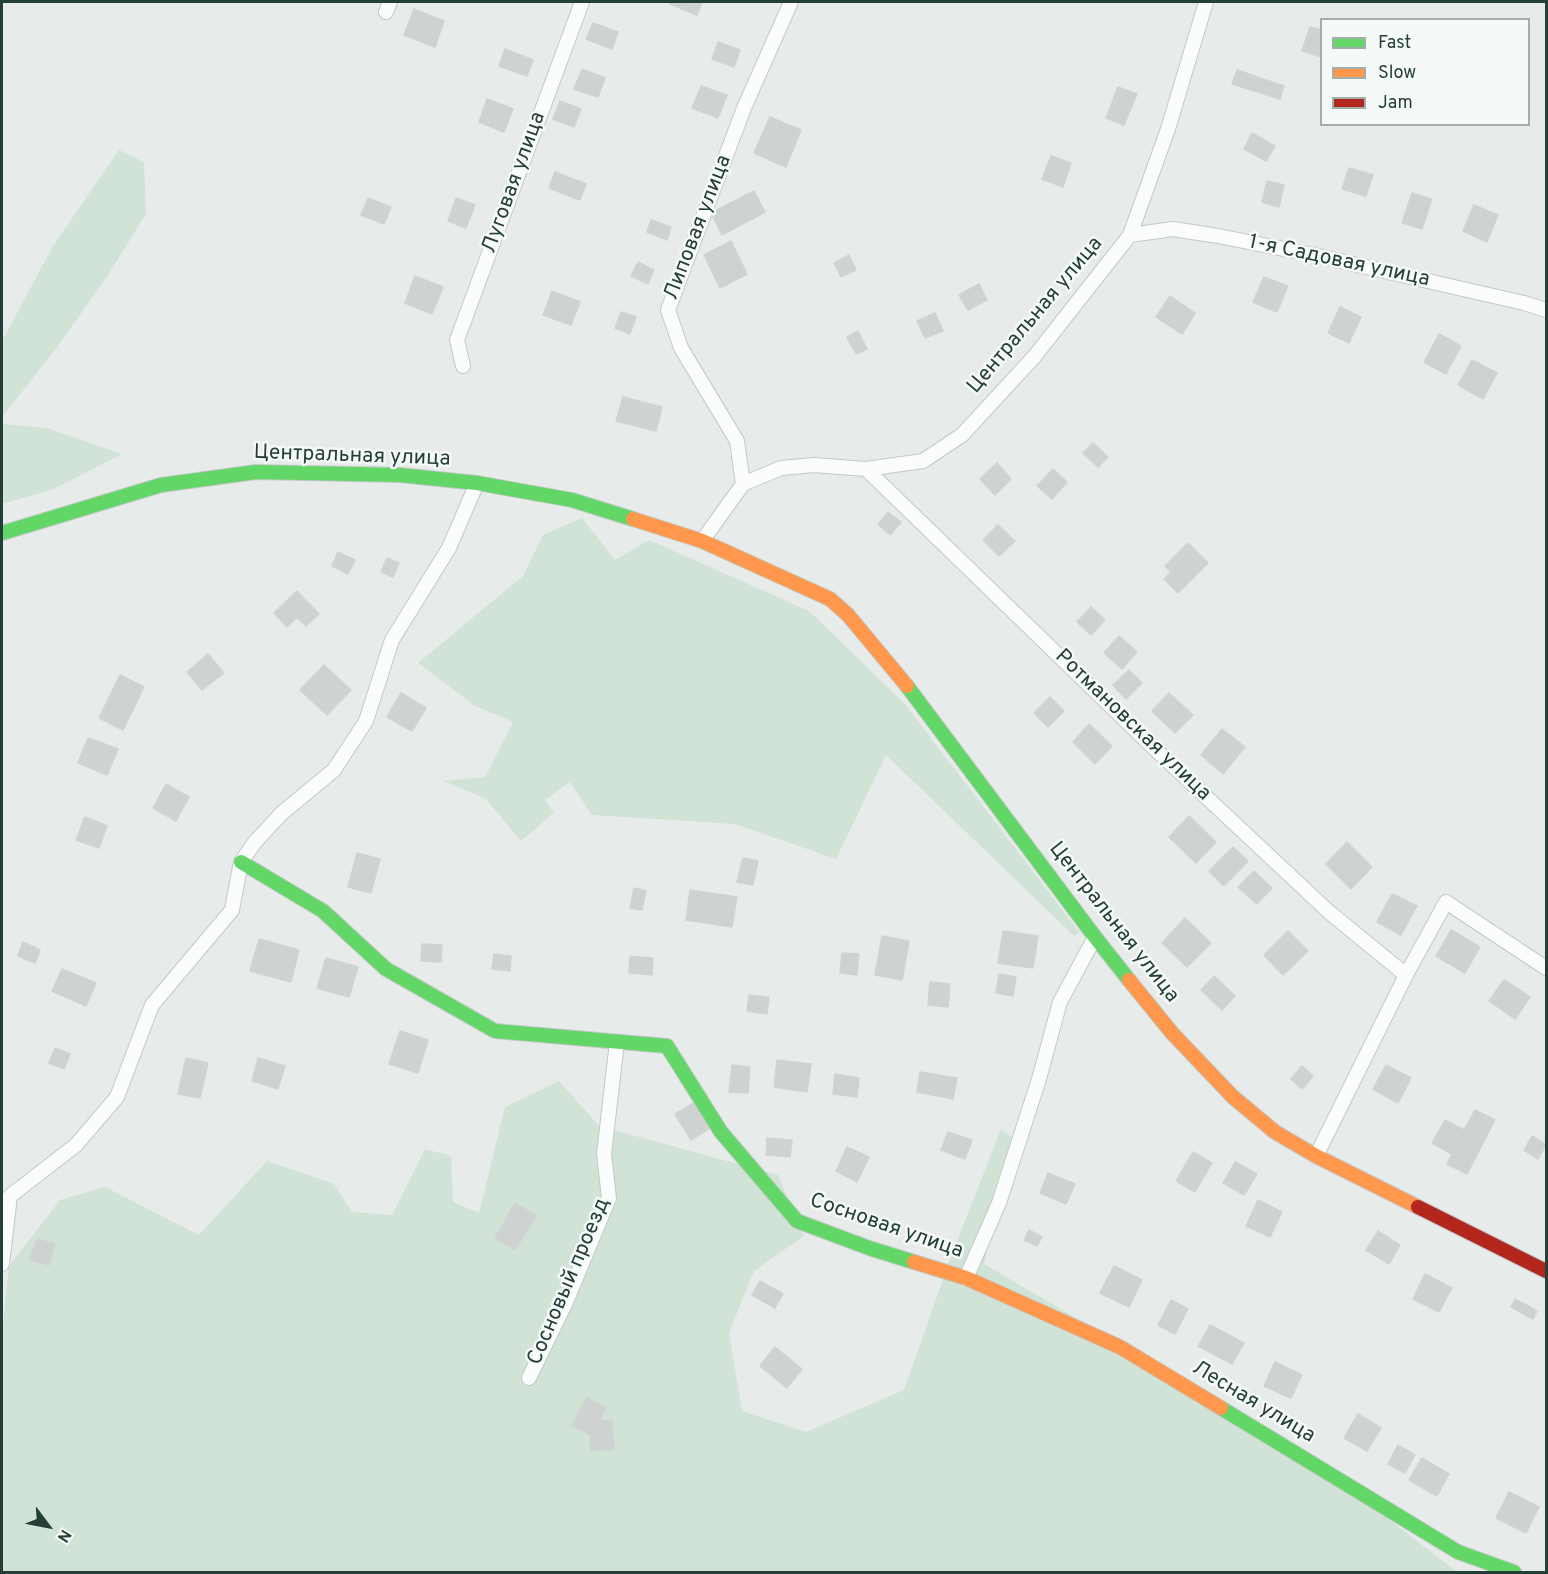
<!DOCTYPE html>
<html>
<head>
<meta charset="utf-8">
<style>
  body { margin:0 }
  #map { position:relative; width:1548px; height:1574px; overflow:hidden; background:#e7ebe9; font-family:Overpass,sans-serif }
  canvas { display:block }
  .frame { position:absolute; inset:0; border:3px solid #243f38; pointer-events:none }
  .legend { position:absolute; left:1320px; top:18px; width:210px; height:108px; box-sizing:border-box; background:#f5faf8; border:2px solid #a1afab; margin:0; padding:8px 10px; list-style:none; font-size:18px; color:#243f38 }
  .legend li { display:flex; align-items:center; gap:12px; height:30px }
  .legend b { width:30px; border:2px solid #a1afab }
  .north { position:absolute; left:18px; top:1496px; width:60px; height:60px; -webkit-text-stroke:4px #f5faf8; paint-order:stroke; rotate:122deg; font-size:16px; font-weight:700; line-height:24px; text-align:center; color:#243f38 }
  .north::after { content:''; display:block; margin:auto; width:21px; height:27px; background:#243f38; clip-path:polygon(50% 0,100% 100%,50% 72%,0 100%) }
</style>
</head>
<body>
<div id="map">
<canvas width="1548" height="1574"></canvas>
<div class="frame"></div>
<ul class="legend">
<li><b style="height:8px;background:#63d668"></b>Fast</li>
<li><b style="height:8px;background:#ff974d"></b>Slow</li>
<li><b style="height:8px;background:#b3261e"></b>Jam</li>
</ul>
<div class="north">N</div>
</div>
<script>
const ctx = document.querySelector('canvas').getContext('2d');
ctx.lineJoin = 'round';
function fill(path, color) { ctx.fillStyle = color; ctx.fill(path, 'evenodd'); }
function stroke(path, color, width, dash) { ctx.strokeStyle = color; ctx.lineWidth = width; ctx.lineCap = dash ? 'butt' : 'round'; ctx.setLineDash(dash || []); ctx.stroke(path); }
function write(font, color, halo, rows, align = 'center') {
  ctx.font = font + ' Overpass,sans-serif'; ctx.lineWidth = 5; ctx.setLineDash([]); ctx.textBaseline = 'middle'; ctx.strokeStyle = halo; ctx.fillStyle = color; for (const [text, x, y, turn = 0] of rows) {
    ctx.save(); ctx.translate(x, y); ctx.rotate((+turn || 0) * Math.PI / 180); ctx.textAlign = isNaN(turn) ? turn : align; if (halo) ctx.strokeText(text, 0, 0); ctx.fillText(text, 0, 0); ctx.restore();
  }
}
const green = new Path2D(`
  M119 150 144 162 146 214 108 275 58 346 2 417V341L53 246Z
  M2 424 47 428 122 454 54 489 2 504Z
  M582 518 615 560 649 540 809 611 905 704 1079 932 1074 936 886 755 836 859 735 824 592 815 570 782 545 800 554 813 521 841 486 799 444 781 485 777 513 722 475 706 418 663 523 576 543 535Z
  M559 1081 599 1126 778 1175 804 1236 754 1271 729 1333 742 1411 806 1432 904 1390 952 1254 1001 1129 1012 1137 984 1264 1296 1447 1457 1572H2V1334L9 1266 60 1200 105 1187 199 1235 267 1161 334 1184 352 1212 392 1215 425 1149 451 1156 453 1202 479 1213 505 1107Z`);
const building = new Path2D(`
  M671 2H702L697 15 670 4Z
  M414 9 444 21 435 47 404 35Z
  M593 23 618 32 612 49 586 39Z
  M1310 27 1322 30V57L1302 51Z
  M718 42 740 50 734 67 712 59Z
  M505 49 533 60 527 76 499 66Z
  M582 69 605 78 598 97 574 89Z
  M1237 70 1284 86 1280 99 1232 84Z
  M701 86 727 95 718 118 692 108Z
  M1118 87 1137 94 1124 125 1106 118Z
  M487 99 513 109 504 132 479 122Z
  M560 101 581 109 574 127 553 119Z
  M770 117 801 130 786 167 754 153Z
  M1252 133 1275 146 1266 161 1244 149Z
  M1051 156 1071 163 1063 187 1042 179Z
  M1349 168 1373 175 1366 196 1342 189Z
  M555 172 586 184 580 200 549 188Z
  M1267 181 1284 185 1279 207 1262 202Z
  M754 191 765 212 722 235 711 213Z
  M1412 193 1432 199 1422 229 1402 223Z
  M368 198 391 207 384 224 361 215Z
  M456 198 475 205 466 228 448 221Z
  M1474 205 1498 215 1487 242 1463 231Z
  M651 220 671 227 667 240 647 232Z
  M731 241 747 274 720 288 704 255Z
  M849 255 856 270 841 277 834 263Z
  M638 262 654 270 648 284 631 276Z
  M415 276 443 287 432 314 405 303Z
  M1264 277 1288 286 1277 312 1253 302Z
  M979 284 987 300 968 310 959 295Z
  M552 291 580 302 571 325 543 315Z
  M1170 296 1195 313 1182 334 1156 317Z
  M1340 307 1361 317 1349 343 1328 333Z
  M621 312 636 317 630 334 615 328Z
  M935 313 943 331 925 338 917 321Z
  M858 331 867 349 856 354 847 337Z
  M1439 334 1461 346 1446 374 1424 362Z
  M1472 360 1497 373 1483 399 1458 385Z
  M623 397 662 407 656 431 616 421Z
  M1093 443 1108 457 1098 467 1083 453Z
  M997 463 1011 479 995 495 980 479Z
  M1053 469 1067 482 1052 499 1037 486Z
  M888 512 901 522 890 535 878 524Z
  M998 525 1015 541 999 556 983 540Z
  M1188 543 1208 563 1178 593 1164 579 1171 572 1165 566Z
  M338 552 355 560 348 574 332 566Z
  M387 558 399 563 393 577 381 572Z
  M297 591 319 614 306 626 297 617 287 627 274 613Z
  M1091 607 1105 620 1091 635 1077 622Z
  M1119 636 1137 652 1122 669 1104 653Z
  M208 654 224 673 202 690 187 672Z
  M324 665 351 690 327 715 300 690Z
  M1129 670 1142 683 1126 699 1113 685Z
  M120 675 144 687 123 730 99 718Z
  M401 693 426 708 412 731 387 717Z
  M1169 693 1193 715 1175 733 1152 711Z
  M1050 697 1064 711 1048 727 1034 713Z
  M1089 724 1112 746 1095 764 1073 742Z
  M1222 729 1245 747 1223 774 1201 755Z
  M88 738 118 749 107 775 78 763Z
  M166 784 189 797 176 821 153 808Z
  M1189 816 1216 842 1196 863 1169 837Z
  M85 817 107 826 99 848 76 840Z
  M1347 842 1372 867 1351 889 1326 864Z
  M1233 847 1248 861 1224 886 1209 871Z
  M357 853 380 859 371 893 348 887Z
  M743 858 758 861 753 885 737 882Z
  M1254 871 1272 888 1257 904 1238 887Z
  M634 888 646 891 642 910 630 908Z
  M690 890 737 897 732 927 686 920Z
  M1392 894 1417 906 1401 935 1377 922Z
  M1185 918 1211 943 1187 967 1162 943Z
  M1451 930 1480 947 1465 973 1436 956Z
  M1003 931 1038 936 1033 968 998 963Z
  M1288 931 1308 951 1283 975 1264 955Z
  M882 936 909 941 902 980 875 975Z
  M259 939 299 950 291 982 250 971Z
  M23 942 40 950 35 963 18 956Z
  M422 944 442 945 441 962 421 961Z
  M842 953 859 954 857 975 840 973Z
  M494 954 511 956 510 971 492 969Z
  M630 956 653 958 652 975 629 973Z
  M326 958 358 967 349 997 317 988Z
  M62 969 96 983 86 1006 52 991Z
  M999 974 1016 977 1013 996 996 993Z
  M1214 976 1235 996 1222 1010 1201 990Z
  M1504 980 1530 997 1515 1019 1489 1001Z
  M930 982 950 984 948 1007 928 1005Z
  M749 995 769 997 767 1014 747 1011Z
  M400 1031 428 1040 418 1073 389 1064Z
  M55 1048 70 1054 64 1069 49 1063Z
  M186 1058 208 1063 200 1098 178 1094Z
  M258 1058 285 1066 278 1089 252 1081Z
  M777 1060 811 1064 807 1092 774 1087Z
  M732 1065 750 1067 748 1093 729 1092Z
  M1386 1065 1411 1078 1398 1103 1373 1089Z
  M1302 1066 1313 1076 1302 1089 1291 1079Z
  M920 1072 957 1078 953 1099 917 1092Z
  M835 1074 859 1078 857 1097 833 1094Z
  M697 1101 713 1126 691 1140 675 1114Z
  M1475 1110 1495 1120 1467 1174 1447 1164 1452 1154 1432 1143 1445 1120 1464 1130Z
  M948 1132 972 1140 965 1159 941 1150Z
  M1532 1136 1546 1145 1538 1159 1524 1150Z
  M767 1138 792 1140 790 1157 766 1155Z
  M847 1147 869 1157 857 1182 836 1171Z
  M1193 1152 1212 1163 1195 1192 1176 1181Z
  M1235 1162 1257 1174 1244 1195 1223 1183Z
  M1048 1173 1075 1184 1066 1204 1040 1193Z
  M1258 1200 1282 1212 1270 1237 1246 1226Z
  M515 1203 536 1216 515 1250 495 1238Z
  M1029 1230 1042 1237 1037 1246 1024 1240Z
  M1378 1231 1400 1245 1389 1264 1366 1250Z
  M37 1239 55 1244 49 1265 30 1260Z
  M1114 1266 1142 1280 1129 1307 1100 1293Z
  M1425 1274 1452 1288 1439 1312 1413 1299Z
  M760 1281 783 1294 775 1308 752 1295Z
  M1515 1299 1537 1311 1533 1319 1511 1307Z
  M1171 1300 1188 1309 1175 1334 1158 1325Z
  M1210 1325 1244 1343 1232 1364 1198 1346Z
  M775 1347 802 1369 787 1388 760 1366Z
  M1275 1362 1302 1375 1291 1398 1264 1386Z
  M587 1397 606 1408 599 1421 612 1420 614 1449 591 1451 590 1435 572 1425Z
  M1358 1414 1381 1428 1367 1451 1344 1438Z
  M1398 1445 1415 1455 1405 1473 1388 1464Z
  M1422 1458 1449 1474 1437 1496 1409 1480Z
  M1509 1492 1539 1507 1526 1533 1496 1518Z`);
const street = new Path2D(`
  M386 12 390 2
  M1130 235 1173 229 1218 236 1314 255 1524 303 1546 310
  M463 366 457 340 582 2
  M866 469 1155 749 1329 912 1406 975
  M743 484 737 441 681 348 668 310 744 108 791 2
  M702 541 743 484 781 468 814 465 866 469 923 461 962 435 1034 357 1130 235 1168 129 1206 2
  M1316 1156 1406 975 1446 902 1546 968
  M2 1264 10 1196 76 1145 117 1097 152 1005 232 910 241 862 255 842 282 813 334 770 366 721 392 640 449 548 477 483
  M966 1278 999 1203 1039 1079 1060 1002 1095 937
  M529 1378 566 1302 609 1198 604 1154 617 1042`);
const fast = new Path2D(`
  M2 533 161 485 256 472 400 475 477 483 572 500 633 519
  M907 686 1095 937 1129 980
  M241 862 323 911 386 969 495 1031 667 1046 721 1132 797 1221 869 1248 914 1262
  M1221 1408 1458 1552 1514 1572`);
const slow = new Path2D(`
  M633 519 702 541 830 599 848 615 907 686
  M1129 980 1172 1033 1233 1097 1275 1132 1316 1156 1418 1207
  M914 1262 966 1278 1120 1347 1221 1408`);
const jam = new Path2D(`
  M1418 1207 1546 1271`);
const streetNames = [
  ["Луговая улица",515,183,-70],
  ["Липовая улица",699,228,-69],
  ["1-я Садовая улица",1339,262,12],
  ["Центральная улица",1036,316,-50],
  ["Центральная улица",352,457,2],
  ["Ротмановская улица",1132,726,44],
  ["Центральная улица",1113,923,52],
  ["Сосновая улица",886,1227,19],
  ["Сосновый проезд",570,1282,-67],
  ["Лесная улица",1253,1403,31]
];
fill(green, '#d1e3d6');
fill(building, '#ced2d1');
stroke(building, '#cfd4d2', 1.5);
stroke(street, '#c4c8c6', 16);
stroke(fast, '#c2c9c6', 16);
stroke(slow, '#c2c9c6', 16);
stroke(jam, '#c2c9c6', 16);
stroke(street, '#fbfcfc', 14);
stroke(fast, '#63d668', 14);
stroke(slow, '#ff974d', 14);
stroke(jam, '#b3261e', 14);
write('21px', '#243f38', '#f5faf8', streetNames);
</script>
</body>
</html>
